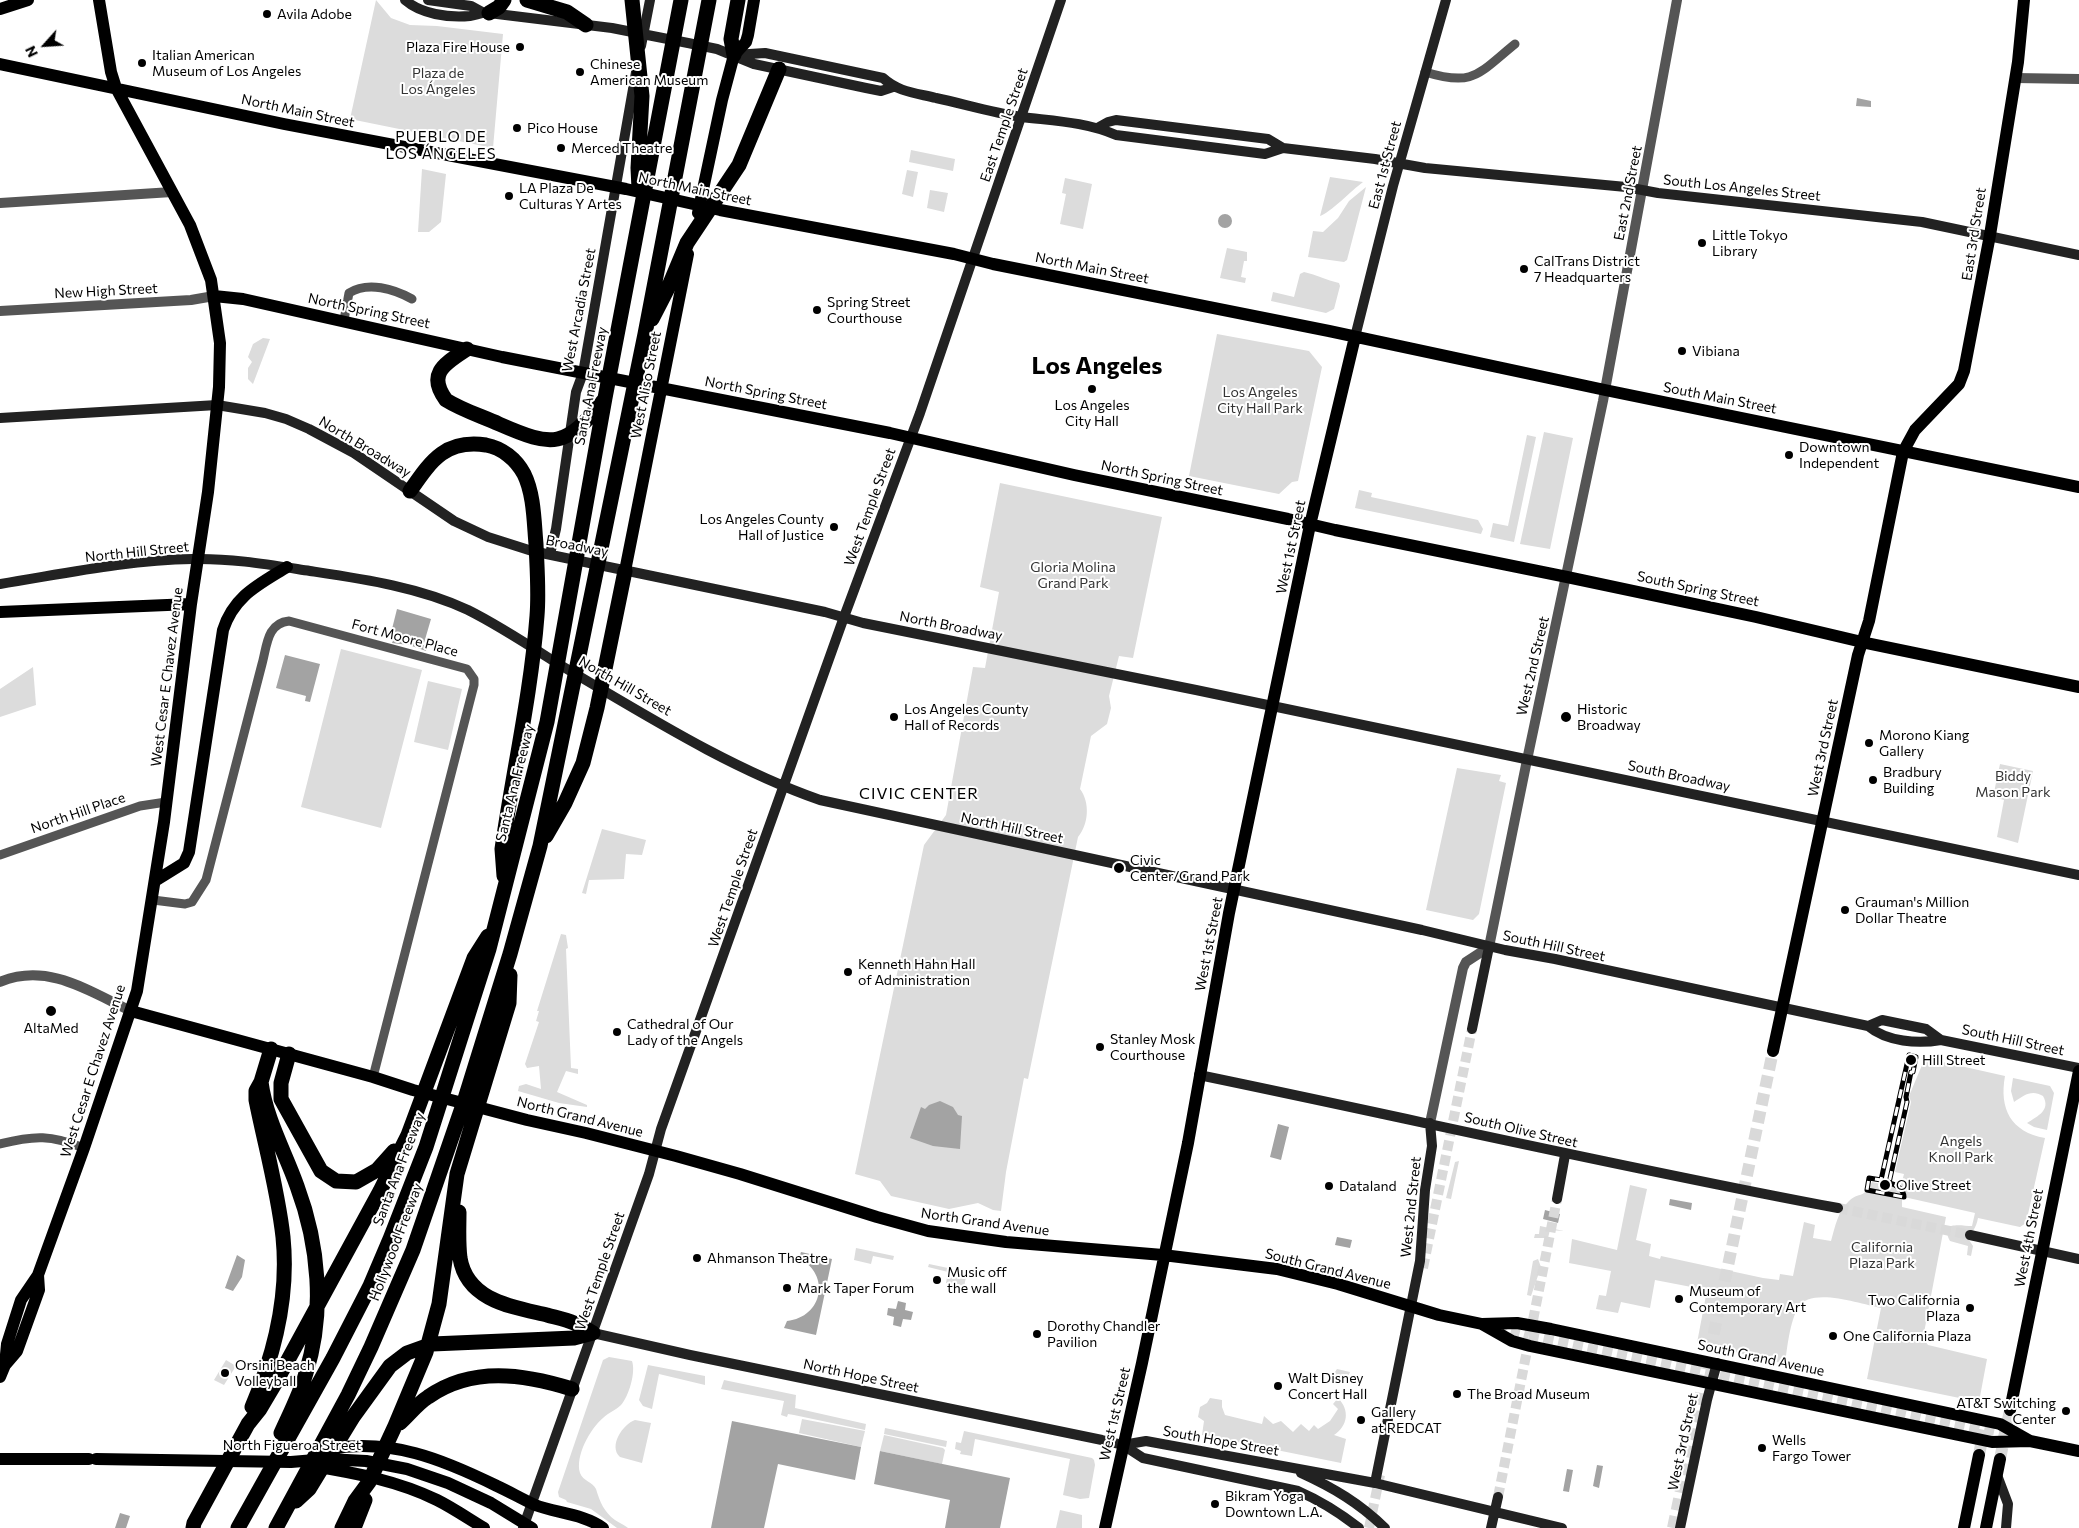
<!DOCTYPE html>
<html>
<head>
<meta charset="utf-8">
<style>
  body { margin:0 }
  #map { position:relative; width:2079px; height:1528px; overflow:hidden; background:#fff; font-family:Commissioner,sans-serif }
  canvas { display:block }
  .north { position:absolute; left:20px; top:20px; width:50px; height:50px; -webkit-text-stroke:4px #fff; paint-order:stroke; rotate:244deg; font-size:14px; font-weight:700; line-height:20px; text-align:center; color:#000 }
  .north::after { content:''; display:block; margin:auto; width:18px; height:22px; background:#000; clip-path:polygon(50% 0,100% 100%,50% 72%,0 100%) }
</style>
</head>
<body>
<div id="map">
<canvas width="2079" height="1528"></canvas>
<div class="north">N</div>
</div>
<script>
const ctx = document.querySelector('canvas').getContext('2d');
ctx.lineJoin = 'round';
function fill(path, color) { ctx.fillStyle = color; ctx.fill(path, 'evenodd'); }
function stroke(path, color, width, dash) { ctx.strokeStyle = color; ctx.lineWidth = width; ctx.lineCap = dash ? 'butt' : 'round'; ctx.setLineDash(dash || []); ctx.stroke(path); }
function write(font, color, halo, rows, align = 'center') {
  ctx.font = font + ' Commissioner,sans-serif'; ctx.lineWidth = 4; ctx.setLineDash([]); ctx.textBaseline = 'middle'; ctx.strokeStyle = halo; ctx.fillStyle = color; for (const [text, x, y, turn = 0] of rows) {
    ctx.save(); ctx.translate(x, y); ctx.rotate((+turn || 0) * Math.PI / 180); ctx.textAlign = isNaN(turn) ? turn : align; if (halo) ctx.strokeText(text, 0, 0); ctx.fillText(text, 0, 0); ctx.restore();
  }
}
const green = new Path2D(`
  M376 0 391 18 410 25 437 26 503 34 493 148 350 119Z
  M911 150 955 159 953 171 909 162Z
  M422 169 446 174 441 222 429 232H418Z
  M907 170 918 172 913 197 902 194Z
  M1330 177 1363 182C1352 190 1330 213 1320 216Z
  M1065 178 1092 184 1083 229 1060 224 1066 194 1062 193Z
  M1366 187 1347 260 1344 262 1308 257 1313 231 1323 232 1338 218 1349 201Z
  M930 190 948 193 944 212 927 208Z
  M1227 248 1247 252V261H1244L1241 277 1246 278 1245 283 1220 278Z
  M1304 272C1317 275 1326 280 1339 283L1340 286 1334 309 1326 313 1271 301 1273 292 1294 297 1300 274Z
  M1217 334 1309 351 1322 367 1298 481 1292 482 1279 494 1189 476Z
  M263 338 270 339 253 384 248 379V368L252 362 248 357 253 344Z
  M1544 432 1573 438 1550 549 1520 544Z
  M1527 435 1536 437 1514 542 1490 537 1493 523 1508 526Z
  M1000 483 1162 517 1133 658 1119 656 1109 696 1111 708 1107 724 1091 736 1080 789C1090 802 1089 824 1078 837L1028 1079 1024 1078 1006 1172 1001 1211 993 1210 978 1203 949 1209 891 1196 880 1181 855 1174 924 845 946 815 973 667 985 668 999 592 980 587Z
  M1359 490 1372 493 1371 497 1478 520 1483 529 1481 534 1355 508Z
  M341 649 422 670 381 828 301 807Z
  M33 667 36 705 0 717V689Z
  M428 681 462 689 448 750 414 742Z
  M2000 764 2033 771 2018 843 1997 837 2004 800 1993 797Z
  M1457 768 1501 775 1499 781 1506 783 1479 914 1473 920 1426 910Z
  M602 829 646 840 642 855 626 854 624 879 589 880 586 894 582 893Z
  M561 934 566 935 568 948 566 949 571 1068 578 1069V1074L566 1071 557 1092 587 1105V1107L559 1103 518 1091 519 1086 526 1084 541 1089 539 1066 527 1068 525 1064 539 1022 536 1021 539 1011H537Z
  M1925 1058 2005 1076C1999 1109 2011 1132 2045 1138L2026 1223 2020 1227 1978 1218C1976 1229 1972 1230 1969 1240L1973 1246 1971 1256 1967 1255 1968 1246 1950 1241C1939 1220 1961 1226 1972 1226L1975 1213 1904 1197V1194L1900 1189 1904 1174 1895 1172 1911 1102 1909 1096Z
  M2013 1078 2050 1086 2054 1093 2047 1130 2034 1127 2027 1123C2038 1116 2051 1110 2043 1096 2032 1089 2024 1095 2014 1102L2011 1091Z
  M1459 1161 1451 1199 1446 1198 1455 1162Z
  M1872 1182 1895 1187 1902 1194V1207L1946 1217 1923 1338 1928 1345 1987 1359 1979 1402 1867 1379 1881 1308C1860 1304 1810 1286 1798 1308 1790 1321 1787 1349 1785 1364L1697 1343 1707 1290 1655 1280 1650 1308 1621 1302 1618 1313 1596 1309 1599 1295 1606 1296 1611 1271 1569 1263 1572 1239 1617 1250 1630 1185 1647 1189 1636 1240 1651 1244 1649 1256 1660 1259 1661 1256 1763 1278 1779 1280 1780 1274 1793 1276 1804 1222 1815 1225 1813 1238 1831 1241C1835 1227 1838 1211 1849 1201 1860 1191 1863 1200 1872 1182Z
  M1540 1226 1564 1231 1550 1230 1548 1238H1534L1535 1234H1539Z
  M856 1248 894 1256 893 1260 873 1256 871 1264 854 1260Z
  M1538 1259 1541 1267 1531 1296 1527 1295 1533 1261Z
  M929 1264 967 1272 964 1287 946 1283 948 1272 928 1267Z
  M609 1357 632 1361C636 1372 629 1396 621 1405 616 1410 608 1413 603 1418 590 1429 575 1456 580 1473 583 1481 593 1482 596 1489 600 1502 604 1512 615 1520 619 1523 625 1525 628 1528H617L591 1509 567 1502 566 1500 559 1497 558 1492 603 1360Z
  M226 1360 236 1366 224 1385 214 1380Z
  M648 1365 705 1376V1385L659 1374 652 1409 643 1406 639 1400Z
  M1337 1369 1350 1372 1346 1381 1340 1382 1333 1375Z
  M724 1380 796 1395 795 1408 866 1424 865 1430 794 1415 788 1414 787 1417 781 1415 784 1401 721 1389Z
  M1210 1398 1222 1400V1407L1225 1415 1262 1424 1264 1416 1273 1424 1281 1421 1293 1432 1301 1424 1309 1431 1314 1425 1318 1429 1330 1421 1338 1409 1333 1404 1338 1398C1350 1410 1348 1426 1334 1435L1346 1439 1341 1463 1202 1435 1204 1421 1198 1417 1200 1407 1207 1403Z
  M802 1419 865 1431 861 1447 799 1433Z
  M635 1420 651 1423 642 1463 620 1457C608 1446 623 1424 635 1420Z
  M885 1428 947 1441 946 1447 884 1434Z
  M964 1431 1092 1458 1094 1460 1095 1465 1089 1498 1080 1499 1063 1495 1070 1459 975 1439 972 1456 960 1454 961 1451 955 1449 956 1442 961 1443Z
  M884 1435 943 1448 945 1450 942 1464 880 1451Z
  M1060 1510 1082 1515V1528H1056Z`);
const water = new Path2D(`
  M1857 98 1871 101V107L1856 106Z
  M1218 221a7 7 0 1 1 14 0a7 7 0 1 1-14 0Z
  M397 609 431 619 424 643 391 633Z
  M394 638 427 646 426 651 409 645 392 643Z
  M285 655 320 664 310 702 305 701 306 696 276 688Z
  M940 1101 953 1107 958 1115 962 1116 960 1149 933 1146 910 1138 921 1107 925 1109 929 1105Z
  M1278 1124 1289 1127 1281 1160 1270 1157Z
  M1670 1199 1692 1203 1691 1210 1669 1205Z
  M1545 1210 1560 1214 1558 1223 1543 1219Z
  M1337 1237 1352 1240 1350 1248 1335 1245Z
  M801 1252 832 1259 816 1335 784 1328 787 1321C823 1317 831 1275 799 1258Z
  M237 1255 245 1260 242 1277 233 1291 225 1288Z
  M898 1301 906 1303 905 1310 913 1312 911 1320 903 1319 901 1327 893 1325 894 1317 887 1315 888 1308 896 1309Z
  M732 1421 861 1447 855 1480 778 1464 764 1528H711Z
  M880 1451 1010 1478 1000 1528H945L950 1500 874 1484Z
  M1597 1465 1603 1466 1599 1488 1593 1486Z
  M1567 1469 1573 1470 1569 1492 1563 1491Z
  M120 1513 130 1516 126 1528H115Z`);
const minorTunnel = new Path2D(`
  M1498 1327 1529 1335`);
const secondaryTunnel = new Path2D(`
  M1838 1208 1970 1235
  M1423 1268 1472 1029
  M1529 1335 2005 1434
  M1498 1497 1557 1199
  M1369 1528 1380 1475`);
const primaryTunnel = new Path2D(`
  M1979 1455 1984 1430
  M2000 1459 2010 1410
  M1673 1528 1773 1051`);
const minor = new Path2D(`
  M1425 72C1474 87 1478 74 1515 44
  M344 320 349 293C368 281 394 289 412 299
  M0 855 140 806 166 802
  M153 900 185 904 192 902 206 880 262 664C267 646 267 623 289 621L467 669 474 679V685L373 1077
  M0 1144C35 1135 51 1135 84 1148`);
const tertiary = new Path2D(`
  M2015 78 2079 79
  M0 203 172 192
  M0 311 191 300 214 296
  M0 982C47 962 89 991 131 1011
  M1430 1123 1463 968 1466 962 1489 947 1527 760 1603 401 1677 0`);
const secondary = new Path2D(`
  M405 0C421 14 448 18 470 16 477 15 482 12 489 13L612 28 688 43 717 49 754 64 866 88 881 91 893 87
  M428 0 471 6 482 12
  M641 46 650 0
  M734 55 765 53 883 78C898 92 916 93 936 98 964 104 993 113 1022 117 1054 121 1086 122 1116 135L1265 154 1283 148
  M1099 127 1108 122 1116 120 1268 139 1283 148 1375 159 1425 168 1626 187 1658 193 1922 222 2079 255
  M1355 337 1393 186 1446 0
  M0 418 217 405 265 413 286 419 309 429 354 453 454 521 488 537 532 551 825 612 863 623 1196 690 2079 875
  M550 554 556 529 576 392 583 373 636 72
  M0 584C63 574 128 560 192 559 232 558 271 565 310 571 363 579 419 587 468 610 498 625 527 644 555 662 641 712 726 767 820 800L1422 930 1505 950 1555 959 1868 1026C1887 1042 1918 1044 1941 1040L2079 1068
  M1868 1026 1882 1020 1926 1029 1941 1040
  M1472 1029 1489 947
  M1199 1075C1412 1119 1624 1168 1838 1208
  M1557 1199 1565 1155
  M1970 1235 2079 1259
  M593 1333 690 1355 1102 1440 1123 1445 1143 1458 1298 1491C1321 1501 1340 1513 1359 1528
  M1123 1445 1146 1441 1375 1483 1562 1528
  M1301 1473C1334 1488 1359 1503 1385 1528
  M1997 1475 2008 1504 2006 1528
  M1375 1483 1420 1261 1425 1190 1432 1146 1430 1123
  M523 1528 649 1174 661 1129 844 617 920 413 1061 0
  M1491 1528 1498 1497
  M1680 1528 1707 1400 1717 1363`);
const primary = new Path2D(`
  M0 9 28 0
  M0 64 284 124 626 189 720 210 954 254 993 264 1329 331 1605 390 2079 487
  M698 213 722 100 734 55 746 42 748 35 754 0
  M214 296 243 299 502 357 890 433 1074 475 1288 519 1335 530 1567 577 1756 617 1862 642 2079 687
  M625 571 688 254
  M0 612 191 604
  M155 881 184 863 189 852 223 630C234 596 258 585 287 567
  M131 1011 373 1077 413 1090 527 1120 586 1133 676 1156 740 1174 877 1217 928 1231 1006 1242 1163 1255 1277 1269 1338 1284 1439 1315 1482 1324 1517 1323 1551 1329 2000 1424 2030 1441
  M1773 1051 1858 655 1869 621 1903 452 1915 430 1959 384 1964 371 1990 235 2018 62 2024 0
  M1482 1324 1512 1341 1530 1346 1992 1442 2030 1441 2079 1451
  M5 1365 17 1351 39 1290 38 1275
  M0 1377 5 1365 7 1344 21 1300 38 1275 84 1148 137 991 164 822 191 604 208 492 219 387 220 343 211 280 190 225 116 88 111 72 99 0
  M2010 1410 2079 1071
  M329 1449C391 1438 442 1459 497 1486 510 1492 522 1499 535 1505 556 1513 584 1514 603 1528
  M0 1459H89
  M96 1459 291 1462 327 1459 366 1461 407 1469 448 1483 491 1503 532 1528
  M313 1466C356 1473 398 1481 437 1500 453 1508 469 1519 484 1528
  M1105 1528 1142 1363 1188 1143 1229 913 1310 525 1355 337
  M1964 1528 1979 1455
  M1986 1528 2000 1459`);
const motorway = new Path2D(`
  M527 0 567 12 586 25
  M632 0 642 96 638 168 639 189
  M489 13 499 7 504 0
  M734 55 731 39 738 0
  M652 319 669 286 687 243 739 165 779 69
  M467 349C446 363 426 373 446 400 462 410 481 416 499 424 554 448 565 448 604 400
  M410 491C431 461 445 439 486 445 502 448 516 459 524 474 534 494 534 522 536 544 537 568 539 592 537 616 531 694 513 772 502 849L504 876
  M546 836 565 803 583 763 597 708 625 571
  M289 1054 281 1083V1099L321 1171 336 1181 356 1182 377 1170 394 1151
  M261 1082C266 1119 285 1152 297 1186 319 1245 325 1312 306 1373 300 1394 290 1413 281 1433
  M459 1212C459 1227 458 1243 460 1258 467 1301 513 1307 547 1315 565 1320 577 1322 593 1333
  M252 1407C275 1353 289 1296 283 1237 278 1191 265 1145 256 1100V1091L261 1082 271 1049
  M400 1423C410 1414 417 1404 428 1397 472 1366 524 1374 572 1389
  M296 1501 309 1489 353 1417 390 1366 407 1353 432 1344 574 1338 593 1333
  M193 1528 194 1523 248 1424 260 1409 276 1382 380 1191 408 1135 474 958 488 936
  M238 1528 333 1358 370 1286 390 1239 426 1147 489 949 547 722 605 398 681 0
  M276 1528 348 1395 371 1347 413 1250 464 1102 510 954 540 846 645 334 709 0
  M342 1528 355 1501 369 1482 395 1426 426 1352 439 1304 457 1174 509 1003 510 975
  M354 1528 365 1500`);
const rail = new Path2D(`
  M1909 1055 1916 1057 1913 1072H1911L1906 1097 1907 1102 1889 1183C1896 1184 1904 1190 1904 1197L1867 1190 1869 1178 1881 1180Z`);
const markers = [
  [267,14,5,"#000"],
  [520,47,5,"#000"],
  [142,63,5,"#000"],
  [580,72,5,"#000"],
  [517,128,5,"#000"],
  [561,148,5,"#000"],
  [509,196,5,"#000"],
  [1702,243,5,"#000"],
  [1524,269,5,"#000"],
  [817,310,5,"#000"],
  [1682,351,5,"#000"],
  [1092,389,5,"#000"],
  [1789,455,5,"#000"],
  [834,527,5,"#000"],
  [894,717,5,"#000"],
  [1566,717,6,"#000"],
  [1869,743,5,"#000"],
  [1873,780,5,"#000"],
  [1119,868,6,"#000"],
  [1845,910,5,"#000"],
  [848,972,5,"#000"],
  [51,1011,6,"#000"],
  [617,1032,5,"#000"],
  [1100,1047,5,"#000"],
  [1911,1060,6,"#000"],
  [1885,1185,6,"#000"],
  [1329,1186,5,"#000"],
  [697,1258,5,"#000"],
  [937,1280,5,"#000"],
  [787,1288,5,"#000"],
  [1679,1299,5,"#000"],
  [1970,1308,5,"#000"],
  [1037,1334,5,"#000"],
  [1833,1336,5,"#000"],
  [225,1373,5,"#000"],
  [1278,1386,5,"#000"],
  [1457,1394,5,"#000"],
  [2066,1411,5,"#000"],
  [1361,1420,5,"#000"],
  [1762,1448,5,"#000"],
  [1215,1504,5,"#000"]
];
const poiNames = [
  ["Avila Adobe",277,14],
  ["Plaza Fire House",510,47,"right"],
  ["Italian American",152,55],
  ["Museum of Los Angeles",152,71],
  ["Chinese",590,64],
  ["American Museum",590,80],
  ["Pico House",527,128],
  ["Merced Theatre",571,148],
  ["LA Plaza De",519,188],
  ["Culturas Y Artes",519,204],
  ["Little Tokyo",1712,235],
  ["Library",1712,251],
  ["CalTrans District",1534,261],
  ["7 Headquarters",1534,277],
  ["Spring Street",827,302],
  ["Courthouse",827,318],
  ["Vibiana",1692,351],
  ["Los Angeles",1092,405,"center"],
  ["City Hall",1092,421,"center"],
  ["Downtown",1799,447],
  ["Independent",1799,463],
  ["Los Angeles County",824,519,"right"],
  ["Hall of Justice",824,535,"right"],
  ["Los Angeles County",904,709],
  ["Hall of Records",904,725],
  ["Historic",1577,709],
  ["Broadway",1577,725],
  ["Morono Kiang",1879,735],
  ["Gallery",1879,751],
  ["Bradbury",1883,772],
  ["Building",1883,788],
  ["Civic",1130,860],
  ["Center/Grand Park",1130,876],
  ["Grauman's Million",1855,902],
  ["Dollar Theatre",1855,918],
  ["Kenneth Hahn Hall",858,964],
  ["of Administration",858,980],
  ["Cathedral of Our",627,1024],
  ["Lady of the Angels",627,1040],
  ["AltaMed",51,1028,"center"],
  ["Stanley Mosk",1110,1039],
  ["Courthouse",1110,1055],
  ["Hill Street",1922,1060],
  ["Olive Street",1896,1185],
  ["Dataland",1339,1186],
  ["Ahmanson Theatre",707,1258],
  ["Music off",947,1272],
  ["the wall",947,1288],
  ["Mark Taper Forum",797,1288],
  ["Museum of",1689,1291],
  ["Contemporary Art",1689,1307],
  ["Two California",1960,1300,"right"],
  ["Plaza",1960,1316,"right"],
  ["Dorothy Chandler",1047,1326],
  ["Pavilion",1047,1342],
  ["One California Plaza",1843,1336],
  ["Orsini Beach",235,1365],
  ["Volleyball",235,1381],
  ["Walt Disney",1288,1378],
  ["Concert Hall",1288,1394],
  ["The Broad Museum",1467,1394],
  ["AT&T Switching",2056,1403,"right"],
  ["Center",2056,1419,"right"],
  ["Gallery",1371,1412],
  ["at REDCAT",1371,1428],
  ["Wells",1772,1440],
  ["Fargo Tower",1772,1456],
  ["Bikram Yoga",1225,1496],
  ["Downtown L.A.",1225,1512]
];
const parkNames = [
  ["Plaza de",438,73],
  ["Los Ángeles",438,89],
  ["Los Angeles",1260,392],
  ["City Hall Park",1260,408],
  ["Gloria Molina",1073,567],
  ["Grand Park",1073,583],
  ["Biddy",2013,776],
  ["Mason Park",2013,792],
  ["Angels",1961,1141],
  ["Knoll Park",1961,1157],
  ["California",1882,1247],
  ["Plaza Park",1882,1263]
];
const streetNames = [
  ["North Main Street",298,111,12],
  ["East Temple Street",1004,125,-71],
  ["East 1st Street",1385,165,-75],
  ["South Los Angeles Street",1742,188,6],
  ["North Main Street",695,189,12],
  ["East 2nd Street",1628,193,-79],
  ["East 3rd Street",1974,234,-81],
  ["North Main Street",1092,268,11],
  ["New High Street",106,291,-3],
  ["West Arcadia Street",579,310,-79],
  ["North Spring Street",369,311,12],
  ["West Aliso Street",646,385,-79],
  ["Santa Ana Freeway",591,386,-79],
  ["North Spring Street",766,393,11],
  ["South Main Street",1720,398,11],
  ["North Broadway",365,447,31],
  ["North Spring Street",1162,478,12],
  ["West Temple Street",870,507,-70],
  ["Broadway",577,546,11],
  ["West 1st Street",1291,547,-78],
  ["North Hill Street",137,552,-6],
  ["South Spring Street",1698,589,12],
  ["North Broadway",951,626,11],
  ["Fort Moore Place",405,638,15],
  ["West 2nd Street",1533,666,-77],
  ["West Cesar E Chavez Avenue",167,677,-83],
  ["North Hill Street",625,686,30],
  ["West 3rd Street",1823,748,-78],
  ["South Broadway",1679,776,12],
  ["Santa Ana Freeway",515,783,-76],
  ["North Hill Place",78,813,-19],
  ["North Hill Street",1012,828,12],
  ["West Temple Street",733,888,-71],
  ["West 1st Street",1209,944,-79],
  ["South Hill Street",1554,946,12],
  ["South Hill Street",2013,1040,12],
  ["West Cesar E Chavez Avenue",93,1071,-72],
  ["North Grand Avenue",580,1117,14],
  ["South Olive Street",1521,1130,13],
  ["Santa Ana Freeway",399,1169,-69],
  ["West 2nd Street",1411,1207,-84],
  ["North Grand Avenue",985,1222,8],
  ["West 4th Street",2029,1238,-79],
  ["Hollywood Freeway",396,1242,-69],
  ["South Grand Avenue",1328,1269,14],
  ["West Temple Street",600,1271,-71],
  ["South Grand Avenue",1761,1358,12],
  ["North Hope Street",861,1376,12],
  ["West 1st Street",1115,1414,-77],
  ["South Hope Street",1221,1441,10],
  ["West 3rd Street",1683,1442,-78],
  ["North Figueroa Street",292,1445]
];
const neighbourhoodNames = [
  ["PUEBLO DE",441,137],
  ["LOS ÁNGELES",441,154]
];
const quarterNames = [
  ["CIVIC CENTER",919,794]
];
const townNames = [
  ["Los Angeles",1097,366]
];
fill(green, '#dcdcdc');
fill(water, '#a3a3a3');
stroke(minorTunnel, '#d9d9d9', 9, [9, 4.5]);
stroke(secondaryTunnel, '#d9d9d9', 10, [10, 5]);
stroke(primaryTunnel, '#d9d9d9', 12, [12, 6]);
stroke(minor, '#555', 9);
stroke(tertiary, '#555', 10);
stroke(secondary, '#222', 10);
stroke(primary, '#000', 12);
stroke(motorway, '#000', 15);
stroke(rail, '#000', 5);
stroke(rail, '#fff', 3, [9]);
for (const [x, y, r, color] of markers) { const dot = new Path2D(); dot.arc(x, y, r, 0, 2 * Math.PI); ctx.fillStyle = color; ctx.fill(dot); stroke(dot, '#fff', 2); }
write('14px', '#000', '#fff', poiNames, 'left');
write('14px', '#333', '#fff', parkNames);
write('14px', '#000', '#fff', streetNames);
ctx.letterSpacing = '1px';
write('15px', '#000', '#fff', neighbourhoodNames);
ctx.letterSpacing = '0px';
ctx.letterSpacing = '1px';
write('16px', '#000', '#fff', quarterNames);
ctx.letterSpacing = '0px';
write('bold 24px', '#000', '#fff', townNames);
</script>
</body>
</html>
